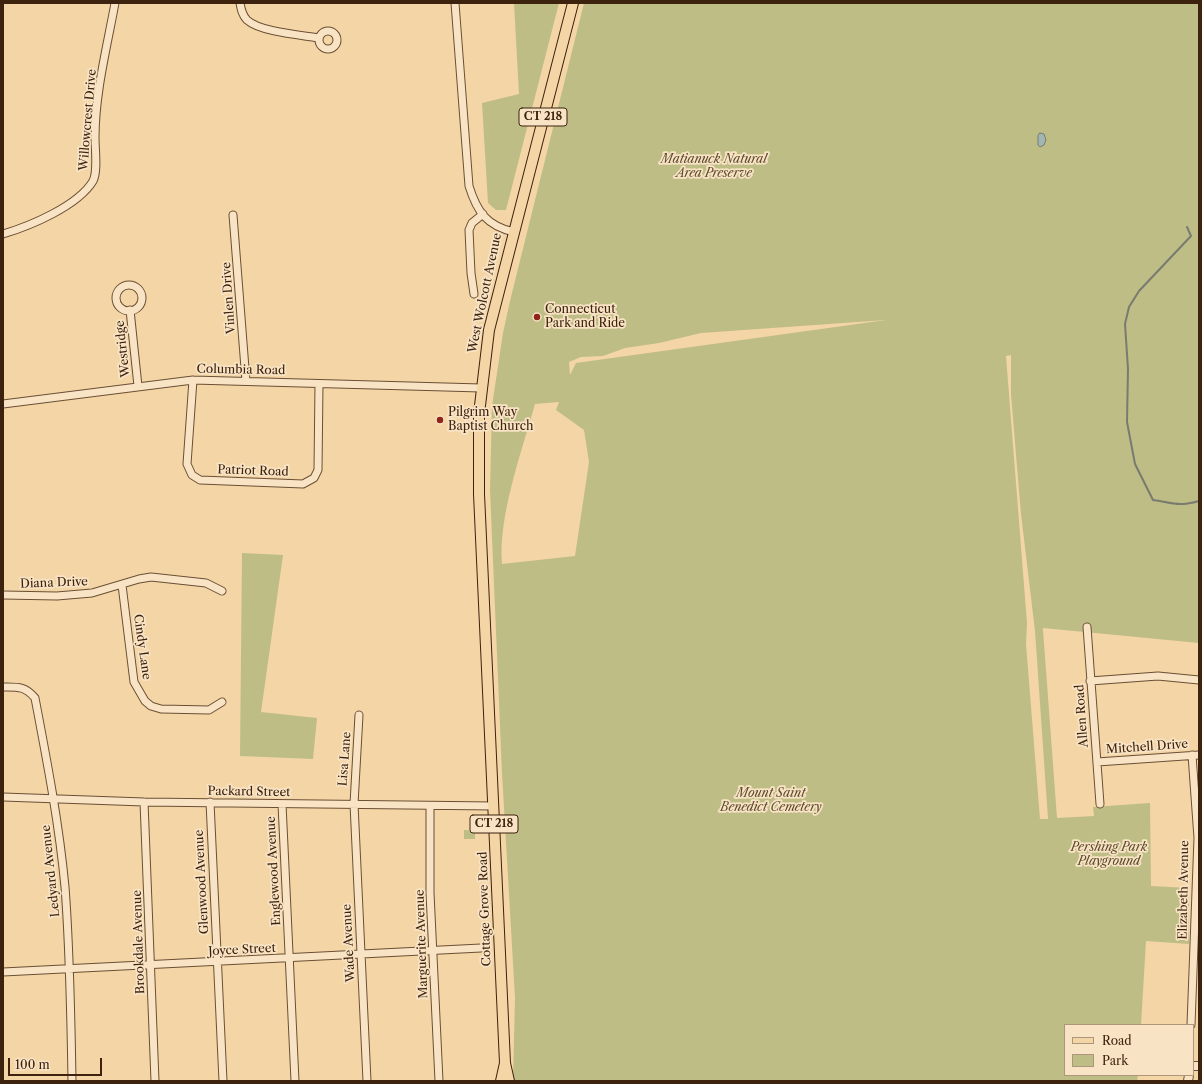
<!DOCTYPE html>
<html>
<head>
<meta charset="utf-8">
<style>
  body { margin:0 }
  #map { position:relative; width:1202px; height:1084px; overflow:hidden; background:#f4d5a6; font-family:"Libre Caslon Text",serif }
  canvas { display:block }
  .frame { position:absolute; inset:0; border:4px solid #3d220e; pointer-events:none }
  .legend { position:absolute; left:1064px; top:1024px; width:130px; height:52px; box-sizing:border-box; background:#f8e4c5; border:1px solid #ad967c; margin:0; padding:5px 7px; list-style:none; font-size:12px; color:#3d220e }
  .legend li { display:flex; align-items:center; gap:8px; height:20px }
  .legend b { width:20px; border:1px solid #ad967c }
  .scale { position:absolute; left:8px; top:1058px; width:94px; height:18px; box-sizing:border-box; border:2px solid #3d220e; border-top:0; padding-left:5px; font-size:12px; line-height:14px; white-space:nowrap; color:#3d220e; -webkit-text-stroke:3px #f8e4c5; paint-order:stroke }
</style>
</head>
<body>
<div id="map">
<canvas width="1202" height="1084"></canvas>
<div class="frame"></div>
<ul class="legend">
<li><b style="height:5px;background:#f4d5a6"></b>Road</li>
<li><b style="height:11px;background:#bebd85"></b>Park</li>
</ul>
<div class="scale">100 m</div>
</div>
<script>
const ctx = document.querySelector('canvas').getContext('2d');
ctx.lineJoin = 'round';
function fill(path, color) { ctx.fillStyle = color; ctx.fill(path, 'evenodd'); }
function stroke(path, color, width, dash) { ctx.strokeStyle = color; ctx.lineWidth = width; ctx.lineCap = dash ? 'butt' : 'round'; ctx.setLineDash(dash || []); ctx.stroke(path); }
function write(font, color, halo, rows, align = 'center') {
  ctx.font = font + ' "Libre Caslon Text",serif'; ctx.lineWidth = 3.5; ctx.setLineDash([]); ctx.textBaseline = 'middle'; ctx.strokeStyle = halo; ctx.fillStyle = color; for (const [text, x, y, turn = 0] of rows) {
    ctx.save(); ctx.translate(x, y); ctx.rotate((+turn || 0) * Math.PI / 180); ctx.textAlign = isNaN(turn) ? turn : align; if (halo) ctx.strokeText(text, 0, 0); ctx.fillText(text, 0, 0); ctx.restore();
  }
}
const green = new Path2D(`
  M514 3H559L506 210H496L488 203 482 103 519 94Z
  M584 3H1199V643L1043 628V630L1057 818 1094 816 1093 807 1150 803 1151 886 1189 888V944L1146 941 1141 1025H1065V1075H1138L1137 1081H513L515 998 502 773 490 490 492 406 503 333 510 301ZM886 320 576 363 570 375 569 362 581 357 603 356 625 348 659 343 701 333ZM1011 355V395L1021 514 1035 631 1048 819H1040L1026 644 1027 623 1006 356ZM559 402 556 410 584 430 589 462 575 556 502 564C498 516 522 451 535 404Z
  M242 553 283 555 261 712 317 718 313 759 240 756Z
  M464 830 475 831V839H464Z`);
const water = new Path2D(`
  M1040 133 1044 134 1046 140 1044 145 1040 147 1038 145V136Z`);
const stream = new Path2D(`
  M1187 227 1191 236 1139 291 1129 307 1125 324 1128 369 1127 422 1135 464 1153 500C1173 503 1178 507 1199 501`);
const minor = new Path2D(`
  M240 3C241 9 242 15 247 20 260 32 301 35 319 38
  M455 3 469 186C477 212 487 226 514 232
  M319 40a9 9 0 1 1 18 0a9 9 0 1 1-18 0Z
  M233 215 246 381
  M3 234C30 226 78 206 93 181 98 172 95 149 95 138 95 93 107 47 115 3
  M116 298a13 13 0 1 1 26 0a13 13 0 1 1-26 0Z
  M474 294 471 273 469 230 472 223 483 214
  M130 310 138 386
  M193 380 187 464 192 475 200 480 303 484 314 478 318 470 319 384
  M3 404 193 380 481 388
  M122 585 134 682 145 701 151 706 161 709 209 710 222 702
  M3 595 57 596 92 593 139 579 151 577 206 583 222 591
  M1087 627 1100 804
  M1090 681 1158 676 1199 680
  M3 687C18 687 25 686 35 698 47 761 59 823 65 887 70 952 71 1016 72 1081
  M359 715 354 804 367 1081
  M1097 762 1199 755
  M3 797 144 802 494 806
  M144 802 155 1081
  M210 802 223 1081
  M282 804 295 1081
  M430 806V893L439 1081
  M3 972 481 948
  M1191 1025 1198 838 1192 755`);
const tertiary = new Path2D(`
  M1193 1066H1199
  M1188 1081 1189 1075`);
const primary = new Path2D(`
  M501 1081 505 1063
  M509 1081 505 1063 479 494V414L489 330 573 3`);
const markers = [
  [537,317,4,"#8f2418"],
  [440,420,4,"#8f2418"]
];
const shields = [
  [543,117,48],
  [494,824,48]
];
const shieldNames = [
  ["CT 218",543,117],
  ["CT 218",494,824]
];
const streetNames = [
  ["Willowcrest Drive",88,120,-85],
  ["West Wolcott Avenue",485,293,-78],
  ["Vinlen Drive",229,298,-94],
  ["Westridge",123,349,-96],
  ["Columbia Road",241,370,1],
  ["Patriot Road",253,471,2],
  ["Diana Drive",54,583,-2],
  ["Cindy Lane",142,647,82],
  ["Allen Road",1082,716,-94],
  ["Mitchell Drive",1147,747,-4],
  ["Lisa Lane",345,759,-86],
  ["Packard Street",249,792,1],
  ["Ledyard Avenue",51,871,-96],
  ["Englewood Avenue",274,871,-93],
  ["Glenwood Avenue",202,882,-93],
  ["Elizabeth Avenue",1184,890,-89],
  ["Cottage Grove Road",485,909,-92],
  ["Brookdale Avenue",139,942,-92],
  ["Wade Avenue",349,943,-93],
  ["Marguerite Avenue",422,944,-92],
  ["Joyce Street",242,950,-3]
];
const parkNames = [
  ["Matianuck Natural",714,160],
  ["Area Preserve",714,174],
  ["Mount Saint",771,794],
  ["Benedict Cemetery",771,808],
  ["Pershing Park",1109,848],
  ["Playground",1109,862]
];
const poiNames = [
  ["Connecticut",545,310],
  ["Park and Ride",545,324],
  ["Pilgrim Way",448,413],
  ["Baptist Church",448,427]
];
fill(green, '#bebd85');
fill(water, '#a1b6b3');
stroke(water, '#797b71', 1);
stroke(stream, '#797b71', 2);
stroke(minor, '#6b4f34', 9);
stroke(tertiary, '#6b4f34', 10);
stroke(primary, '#3d220e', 12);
stroke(minor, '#f8e4c5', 7);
stroke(tertiary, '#f8e4c5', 8);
stroke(primary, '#f4d5a6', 10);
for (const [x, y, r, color] of markers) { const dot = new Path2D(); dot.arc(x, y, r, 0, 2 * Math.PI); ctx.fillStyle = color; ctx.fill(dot); stroke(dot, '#f8e4c5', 1.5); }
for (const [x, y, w] of shields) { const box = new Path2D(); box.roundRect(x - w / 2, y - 9, w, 18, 3); ctx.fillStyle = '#f8e4c5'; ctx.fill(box); stroke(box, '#3d220e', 1); }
write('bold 11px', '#3d220e', null, shieldNames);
write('12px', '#3d220e', '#f8e4c5', streetNames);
write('italic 12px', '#5d492c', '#f8e4c5', parkNames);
write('12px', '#3d220e', '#f8e4c5', poiNames, 'left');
</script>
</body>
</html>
